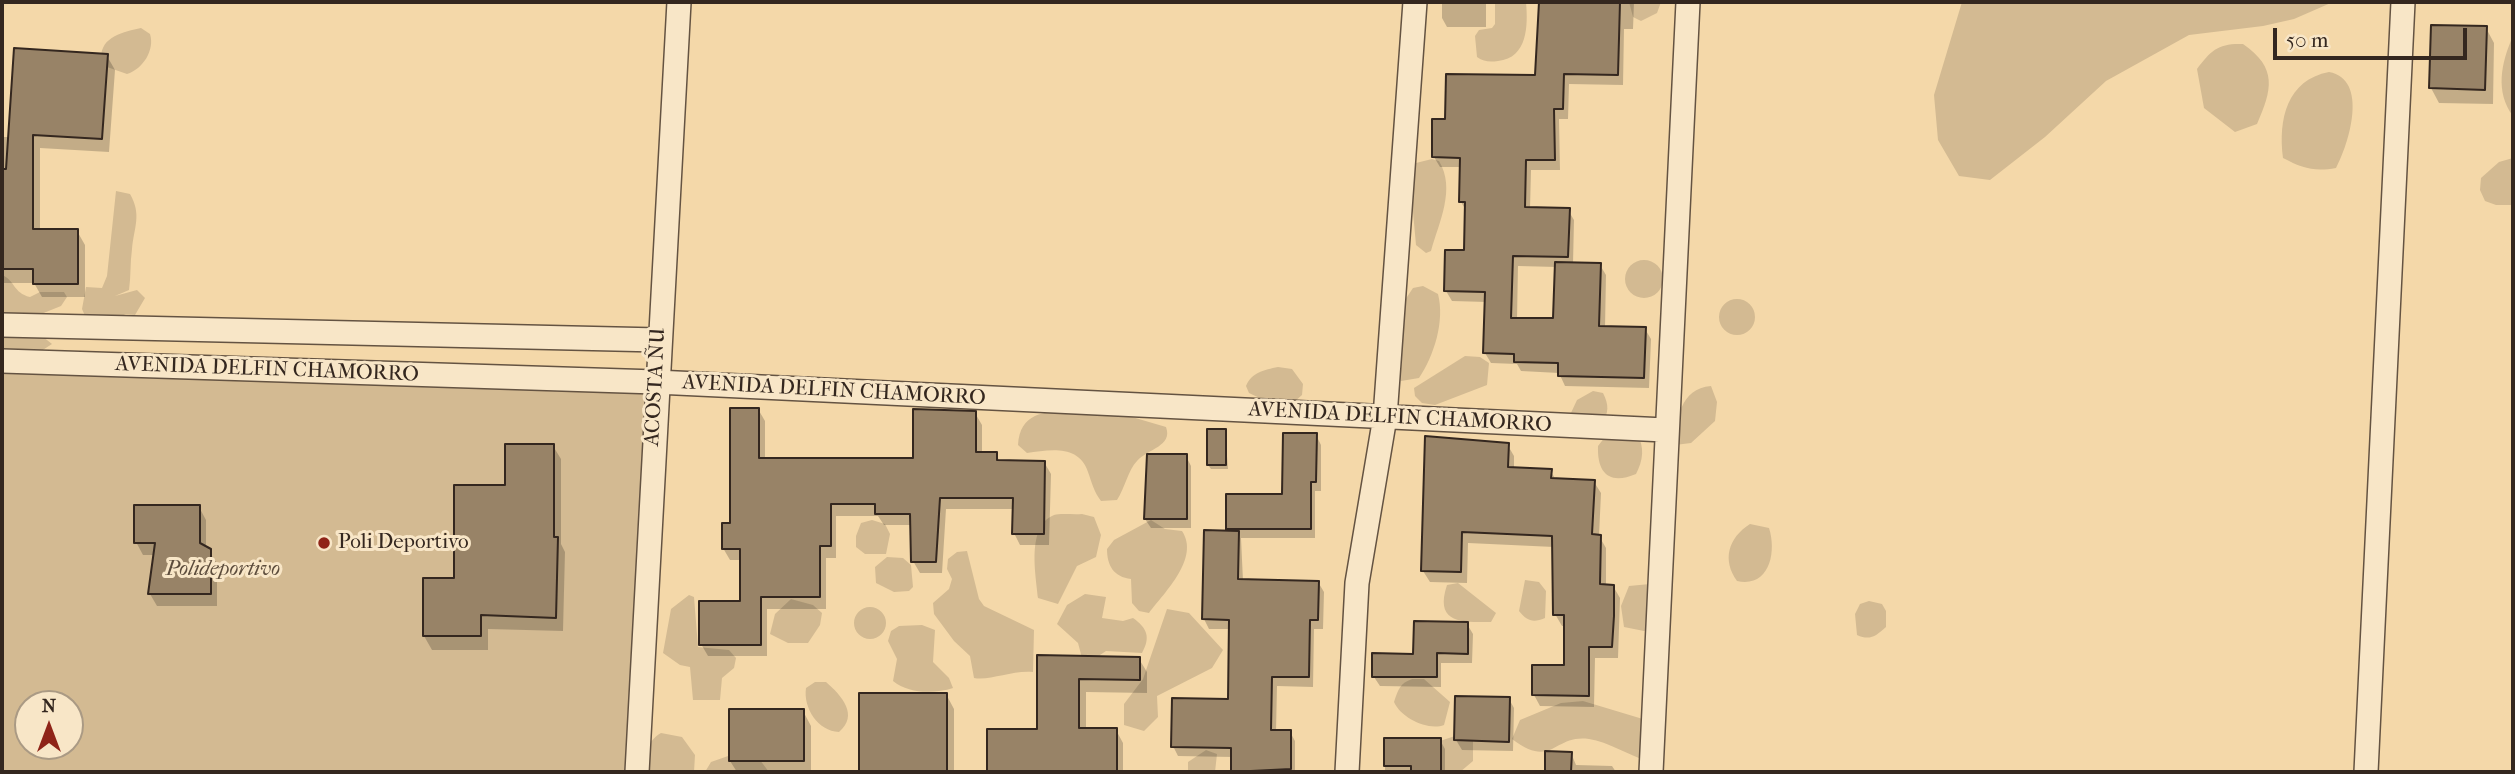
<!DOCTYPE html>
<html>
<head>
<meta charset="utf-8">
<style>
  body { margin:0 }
  #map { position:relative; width:2515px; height:774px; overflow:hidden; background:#f4d8a9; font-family:"IM FELL French Canon",serif }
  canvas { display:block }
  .frame { position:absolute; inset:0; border:4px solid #34271f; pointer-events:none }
  .north { position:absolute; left:14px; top:690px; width:70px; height:70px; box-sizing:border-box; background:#f8e6c7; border:2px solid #aa9a84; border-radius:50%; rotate:0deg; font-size:19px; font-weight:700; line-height:28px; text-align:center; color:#34271f }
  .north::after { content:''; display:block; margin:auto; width:24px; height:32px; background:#8f2418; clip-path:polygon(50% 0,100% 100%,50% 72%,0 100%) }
  .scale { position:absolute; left:2273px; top:28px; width:194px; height:32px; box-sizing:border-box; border:4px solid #34271f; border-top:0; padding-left:9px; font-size:21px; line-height:24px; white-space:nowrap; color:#34271f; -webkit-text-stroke:5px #f8e6c7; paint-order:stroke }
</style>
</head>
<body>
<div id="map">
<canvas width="2515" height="774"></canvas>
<div class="frame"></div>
<div class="north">N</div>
<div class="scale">50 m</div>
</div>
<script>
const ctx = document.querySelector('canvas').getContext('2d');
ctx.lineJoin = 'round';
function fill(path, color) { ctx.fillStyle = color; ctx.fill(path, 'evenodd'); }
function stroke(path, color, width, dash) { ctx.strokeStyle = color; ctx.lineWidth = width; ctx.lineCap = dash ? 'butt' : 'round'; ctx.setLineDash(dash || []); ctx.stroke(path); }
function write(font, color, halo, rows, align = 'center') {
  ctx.font = font + ' "IM FELL French Canon",serif'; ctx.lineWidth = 6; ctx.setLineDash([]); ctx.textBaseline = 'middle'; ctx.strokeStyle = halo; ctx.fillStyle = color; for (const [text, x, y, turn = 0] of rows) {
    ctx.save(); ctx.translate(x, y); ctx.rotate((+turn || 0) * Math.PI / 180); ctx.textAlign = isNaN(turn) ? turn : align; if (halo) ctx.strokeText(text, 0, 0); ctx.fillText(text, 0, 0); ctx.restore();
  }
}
const green = new Path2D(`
  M1495 2H1526C1528 25 1528 58 1498 61 1490 62 1484 62 1477 57L1475 36 1479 30 1492 28 1495 24Z
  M1629 2H1661L1657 13 1641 21 1633 17Z
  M1962 2H2333L2294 19 2263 26 2189 35 2106 81 2045 137 1990 180 1959 176 1938 140 1934 95Z
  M141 28 150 34C155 50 143 69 127 74L107 67 101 58C101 36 124 32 141 28Z
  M2513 36V116C2495 92 2501 63 2513 36Z
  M2243 44C2278 68 2272 90 2257 124L2235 132 2204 108 2197 69C2211 50 2219 43 2243 44Z
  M2329 72C2369 79 2349 144 2336 168 2314 172 2302 168 2283 158 2278 119 2287 80 2329 72Z
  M2513 158V205H2496L2485 201 2480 190 2481 178 2499 162Z
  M1432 159 1439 161C1456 189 1439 222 1431 251L1426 253 1416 245 1413 212 1405 206 1408 171 1416 163Z
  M116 191 130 194C142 215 134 227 132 249 130 263 131 276 129 290L115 296 137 290 145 298 135 315 126 314 107 322 86 318 82 309 86 287 102 288 107 276Z
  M1625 279a19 19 0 1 1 38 0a19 19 0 1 1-38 0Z
  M2 275C15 280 13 293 30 297L40 292H64L67 297 61 306 21 322 2 320Z
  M1423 286 1438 294C1445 321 1434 356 1419 378L1401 381 1398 376 1403 303 1413 288Z
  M1719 317a18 18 0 1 1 36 0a18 18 0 1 1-36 0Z
  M2 328 42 336 52 344 35 355 2 357Z
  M1465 356 1480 357 1489 363 1487 385 1435 405 1422 403 1415 396 1414 388Z
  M2 361 656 382 632 772H2ZM28 704H70V746H28Z
  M1278 367 1292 369 1303 384 1302 395 1294 402 1266 401 1249 393 1246 386C1252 372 1264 370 1278 367Z
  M1711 386 1717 402 1715 421 1691 443 1675 445C1676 421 1680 388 1711 386Z
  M1593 391 1603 393C1609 405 1609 412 1602 424L1570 415 1577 400Z
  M1081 411 1132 417 1166 427C1173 446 1148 449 1137 461 1128 470 1125 488 1117 500L1101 501C1094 492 1092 483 1088 472 1079 444 1049 450 1027 453L1018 445C1020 408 1053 411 1081 411Z
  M1637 434C1645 447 1643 461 1636 474 1610 485 1597 474 1598 446L1605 437Z
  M1082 514 1094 517 1101 535 1096 557 1077 566 1058 604 1038 598C1036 575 1026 526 1054 515 1061 513 1074 515 1082 514Z
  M872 520 885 524 890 534 886 554H865L856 547V536L861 523Z
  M1151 520 1165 529 1182 531C1200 558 1165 592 1149 613L1139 611 1132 603 1131 579C1114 577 1107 566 1107 549L1114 540Z
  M1750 524 1769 528C1777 553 1769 588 1737 581 1722 560 1728 538 1750 524Z
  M967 551 979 599 984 606 1034 630 1033 672C1012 670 990 681 974 678L970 656 954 641 934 614 933 603 949 589 952 579 947 569 948 559 957 552Z
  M887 557 903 558 911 565 913 587 909 591 894 592 876 583 875 567Z
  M1525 580 1539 582 1546 591 1545 618C1533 623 1527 621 1519 611Z
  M1458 583 1496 613 1491 622C1462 622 1434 624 1447 585Z
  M1650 584 1664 625 1644 631 1624 627 1621 606 1629 586Z
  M1085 594 1106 597 1102 618 1123 621 1133 618C1147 628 1151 637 1142 653L1106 651 1100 655 1096 670 1082 658 1078 643 1057 624 1067 605Z
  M689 595 694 597 698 647 729 650 736 658 734 668 722 678 720 700H693L690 667 680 665 663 653 671 609Z
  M791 599 813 605 822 613 820 625 808 643H788L770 634 775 614Z
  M1869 601 1882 604 1886 611V627C1876 636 1870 641 1857 635L1855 614 1860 604Z
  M854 623a16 16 0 1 1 32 0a16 16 0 1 1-32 0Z
  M1167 609 1189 613 1223 650 1212 668 1157 696 1158 717 1144 731 1124 725V704L1143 679Z
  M922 625 935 630 933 662 949 678 953 688C934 694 909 694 893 681L897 659 888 641 891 631 899 626Z
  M1412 679H1424L1450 702 1444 725C1428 731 1401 718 1394 702 1398 690 1400 683 1412 679Z
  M815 682H826C842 696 859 715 839 732 818 731 803 708 806 688Z
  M1583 701 1666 726 1664 747 1647 761C1629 755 1608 742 1589 739 1553 734 1553 770 1512 739L1520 720 1561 703Z
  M661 733 682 737 695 755 694 772H641C644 756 647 741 661 733Z
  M1458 735 1473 738V761L1460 772H1442L1439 767 1440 741Z
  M1206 750 1217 754 1215 772H1188V762Z
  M731 755 760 760 769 772H705L711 762Z`);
const shadow = new Path2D(`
  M1442 2H1486V27H1447L1442 18Z
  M1540 2H1634L1633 29H1624L1623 85 1569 84 1568 119H1559L1560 170H1531L1530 209 1568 210 1574 220 1573 264 1600 265 1606 275 1605 328 1645 329 1651 339 1649 388 1565 386 1559 373 1521 371 1517 364 1491 363 1485 353 1487 302 1452 301 1446 291 1466 252 1467 212 1461 202 1462 167H1440L1434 157 1446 121 1537 77ZM1518 266 1557 267 1555 320 1517 319Z
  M1708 2H1745V3Z
  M2486 28 2494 43 2493 104 2439 103 2431 88Z
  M107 56 115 70 109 152 40 148V231H77L85 245V297H42L34 283H2V137H10Z
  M758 409 765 421V460H915L975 413 982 425V454H996L1000 462H1044L1051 474 1049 545H1020L1014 533V509H946L942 573H920L913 561 912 525H884L878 516H836V558H826V609H767V656H708L701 644 742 603V560H730L723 548 732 525Z
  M1225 430 1228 469H1211L1208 465Z
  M1316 435 1321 445V491H1315V538H1241L1243 581 1318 582 1324 592 1323 629H1314L1313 687 1277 686 1276 732H1290L1295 741V772H1232V757L1178 756 1173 746 1230 700 1231 629H1209L1204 619 1230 533 1228 529 1284 495Z
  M1507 444 1514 456V469L1550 470 1556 480 1594 482 1601 493 1599 536 1606 548V586H1613L1620 598 1618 658H1595L1594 707 1540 706 1534 695 1566 667V626H1562L1555 614 1554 547 1468 543 1467 583 1430 582 1423 571Z
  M553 446 561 459V544L565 552 563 631 488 629V650H432L424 636 507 487Z
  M1186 456 1191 466V528H1151L1145 519Z
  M199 507 206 520V548L217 563V606H157L150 594 155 555H143L136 542Z
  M1467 624 1473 634 1472 663H1441V687L1380 686 1374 677Z
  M1039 657 1139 659 1147 672V693L1086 692V730H1116L1123 743V772H988V731H1039Z
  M946 694 954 709V772H861Z
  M1509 699 1514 708 1513 751 1462 750 1456 740Z
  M803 711 811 726V772H737L730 761Z
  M1385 740H1440L1445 749V772H1385Z
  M1547 753H1571L1576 765 1612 766 1616 772H1546Z`);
const building = new Path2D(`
  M1539 2H1620L1618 75 1564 74 1563 109H1554L1555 160H1526L1525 207 1570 208 1568 257 1513 256 1511 318H1553L1555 262 1601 263 1599 326 1646 327 1644 378 1558 376V363L1514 362V354L1483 353 1485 292 1444 291 1445 250H1464L1465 202H1459L1460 158 1432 157V119H1445L1446 74 1535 75Z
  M2431 25 2487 26 2485 90 2429 88Z
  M14 48 108 54 102 139 33 135V229H78V284H33V269H2V169H6Z
  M730 408H759V458H913V409L976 411V452H997V460L1045 461 1044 534H1012L1013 498H940L936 562H911L910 514H875V504H831V546H820V597H761V645H699V601H740V549H722V523H730Z
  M1207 429H1226V465H1207Z
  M1283 433H1317L1316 482H1311V529H1226V494H1282Z
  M1425 436 1509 443 1508 467 1552 469 1551 478 1595 480 1592 534 1601 535 1600 584 1614 585V616L1612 647H1589V696L1532 695V665H1564V615H1553L1552 536 1462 532 1461 572 1421 571Z
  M505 444H554V537H558L556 618 481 615V636H423V578H454V485H505Z
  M1147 454H1187V519H1144Z
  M134 505H200V543L211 549V594H148L155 543H134Z
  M1204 530 1239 531 1238 579 1319 581 1318 620H1310L1309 677H1272L1271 730H1291V769L1231 772V748L1171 747 1172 698 1228 699 1229 620 1202 619Z
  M1414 621 1468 622V654L1437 653V677H1372V653L1413 654Z
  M1037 655 1140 657V680L1079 679V728H1117V772H987V729H1037Z
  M859 693H947V772H859Z
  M1455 696 1510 697 1509 742 1454 740Z
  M729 709H804V761H729Z
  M1384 738H1441V772H1411V766H1384Z
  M1545 751 1572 752 1571 772H1545Z`);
const street = new Path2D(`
  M2 325 659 340
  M2 361 656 382 1665 430
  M637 772 679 2
  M1347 772 1357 583 1385 417 1415 2
  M1651 772 1688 2
  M2366 772 2403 2`);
const markers = [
  [324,543,7,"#8f2418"]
];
const streetNames = [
  ["AVENIDA DELFIN CHAMORRO",267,370,2],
  ["ACOSTA ÑU",656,387,-87],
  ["AVENIDA DELFIN CHAMORRO",834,391,3],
  ["AVENIDA DELFIN CHAMORRO",1400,418,3]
];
const poiNames = [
  ["Poli Deportivo",338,543]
];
const parkNames = [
  ["Polideportivo",223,570]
];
fill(green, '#d3ba92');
fill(shadow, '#0003');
fill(building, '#988367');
stroke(building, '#34271f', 2);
stroke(street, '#645342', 26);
stroke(street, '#f8e6c7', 23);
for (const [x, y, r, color] of markers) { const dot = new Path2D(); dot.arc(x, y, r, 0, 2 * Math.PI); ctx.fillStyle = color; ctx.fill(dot); stroke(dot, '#f8e6c7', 2.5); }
write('21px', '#34271f', '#f8e6c7', streetNames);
write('21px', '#34271f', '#f8e6c7', poiNames, 'left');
write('italic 21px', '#5c4c3c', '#f8e6c7', parkNames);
</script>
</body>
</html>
